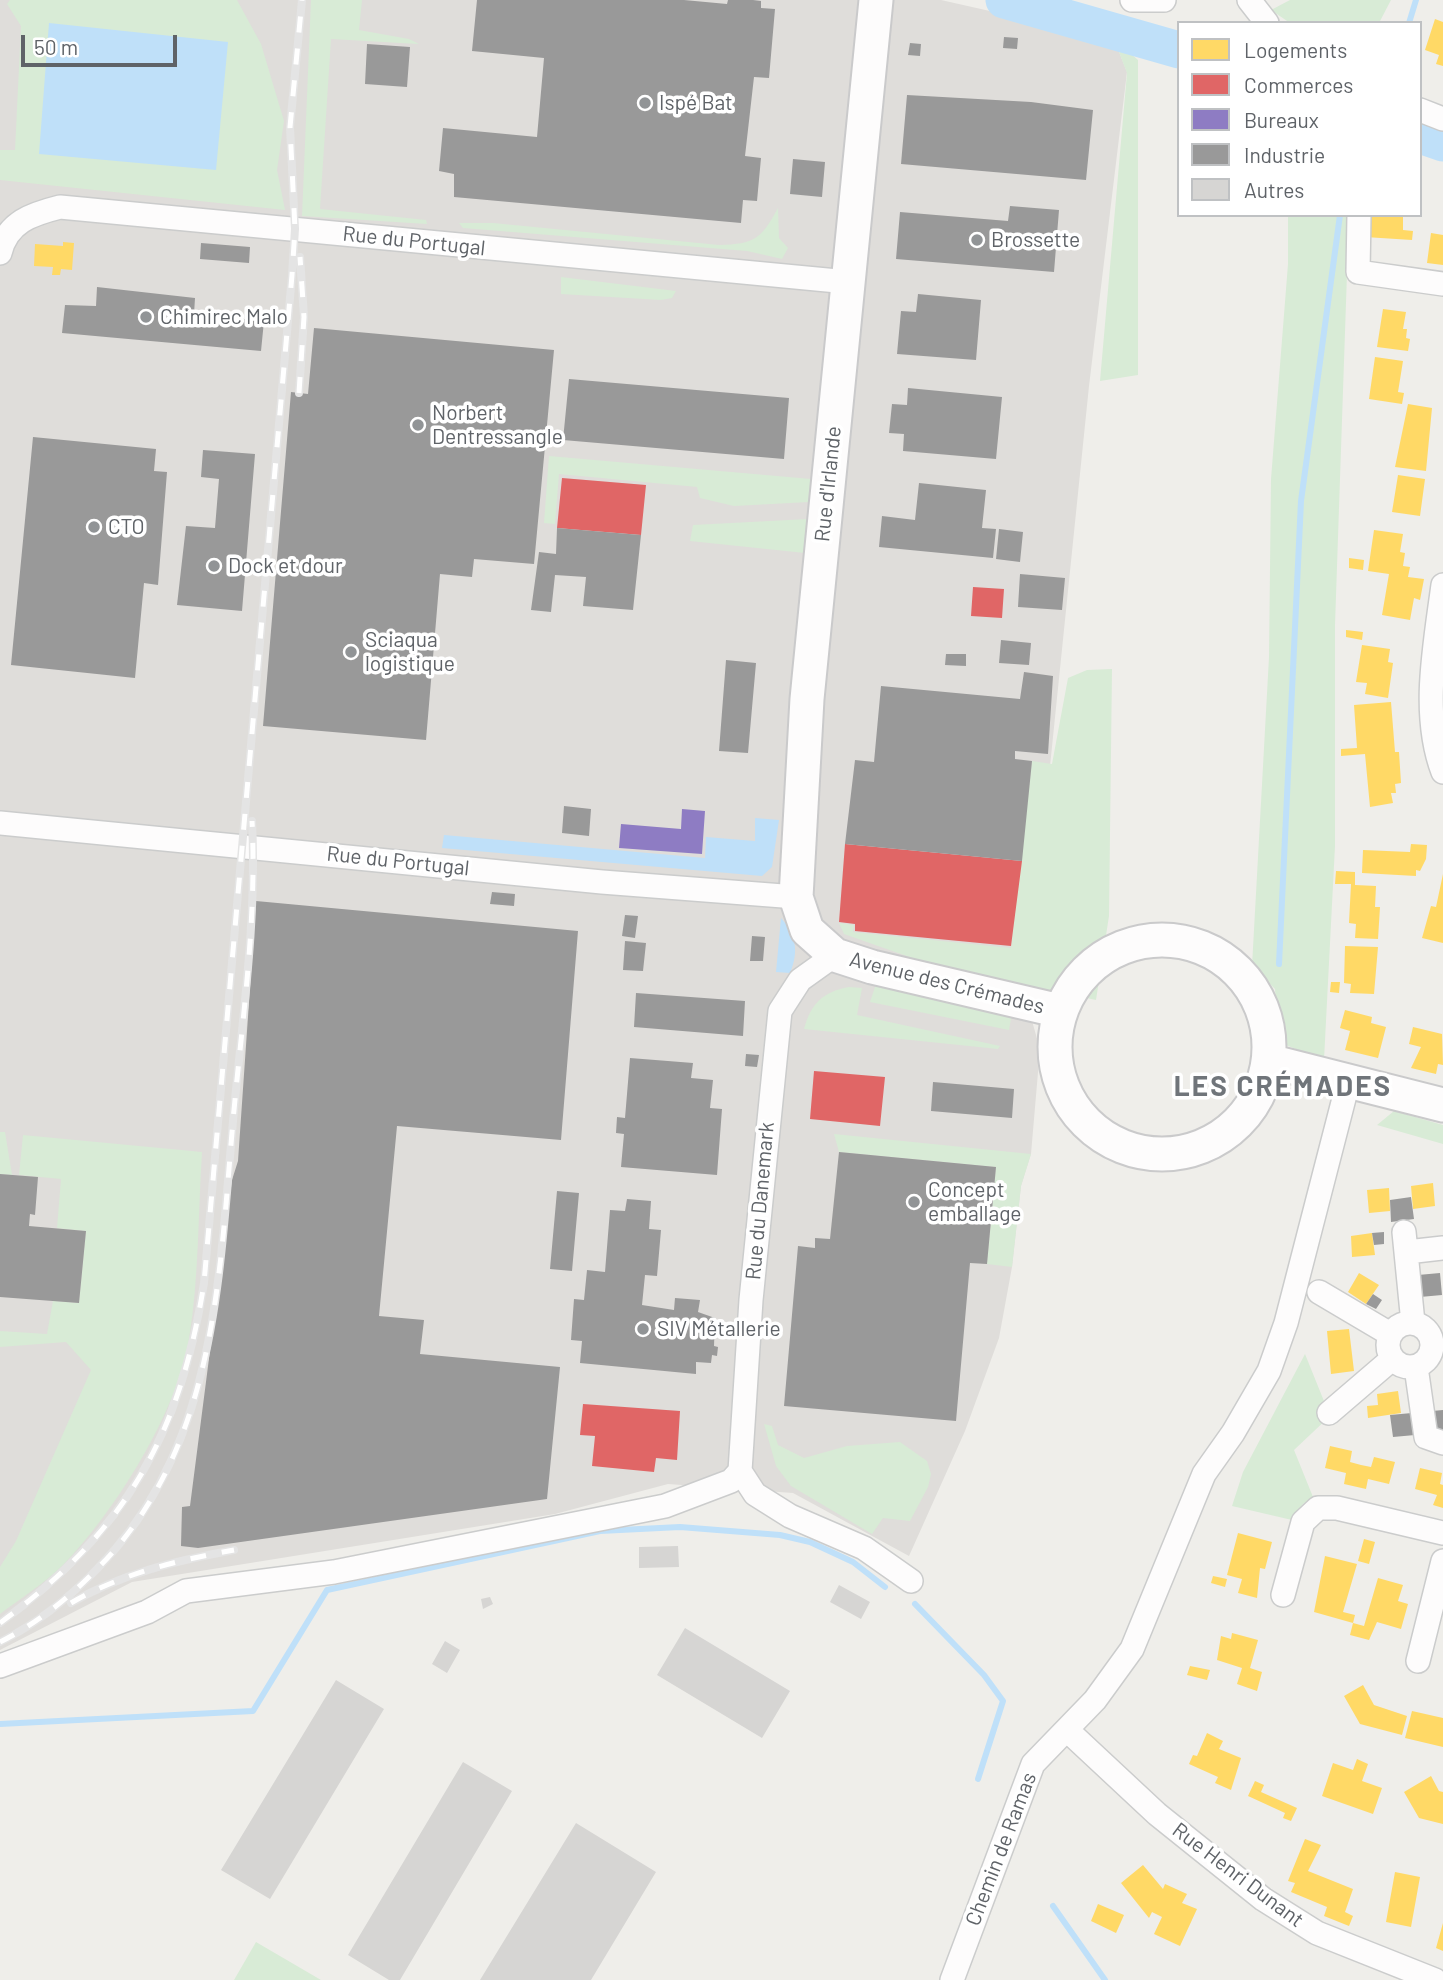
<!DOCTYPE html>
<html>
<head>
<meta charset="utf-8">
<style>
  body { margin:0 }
  #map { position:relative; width:1443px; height:1980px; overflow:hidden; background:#efeeea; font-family:Barlow,sans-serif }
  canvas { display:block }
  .legend { position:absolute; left:1177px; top:21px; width:245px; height:196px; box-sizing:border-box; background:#fff; border:2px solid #bfc1c3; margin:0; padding:9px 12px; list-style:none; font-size:21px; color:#5f6368 }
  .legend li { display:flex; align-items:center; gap:14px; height:35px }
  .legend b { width:35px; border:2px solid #bfc1c3 }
  .scale { position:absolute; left:21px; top:35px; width:156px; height:32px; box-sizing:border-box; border:4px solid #5f6368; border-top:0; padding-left:9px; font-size:21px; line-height:24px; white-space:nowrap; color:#5f6368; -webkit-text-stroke:5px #fff; paint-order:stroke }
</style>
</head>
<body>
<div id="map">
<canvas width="1443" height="1980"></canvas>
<ul class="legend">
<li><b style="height:19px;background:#ffd966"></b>Logements</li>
<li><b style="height:19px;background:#e06666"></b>Commerces</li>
<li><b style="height:19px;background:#8e7cc3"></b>Bureaux</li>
<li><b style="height:19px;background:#999"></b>Industrie</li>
<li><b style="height:19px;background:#d6d5d3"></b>Autres</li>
</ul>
<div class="scale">50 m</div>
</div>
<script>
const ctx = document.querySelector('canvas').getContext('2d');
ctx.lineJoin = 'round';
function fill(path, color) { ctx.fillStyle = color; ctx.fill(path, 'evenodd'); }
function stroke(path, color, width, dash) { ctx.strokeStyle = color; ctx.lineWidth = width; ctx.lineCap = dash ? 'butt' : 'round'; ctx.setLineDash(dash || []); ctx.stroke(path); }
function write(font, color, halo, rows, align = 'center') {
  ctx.font = font + ' Barlow,sans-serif'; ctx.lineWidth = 7; ctx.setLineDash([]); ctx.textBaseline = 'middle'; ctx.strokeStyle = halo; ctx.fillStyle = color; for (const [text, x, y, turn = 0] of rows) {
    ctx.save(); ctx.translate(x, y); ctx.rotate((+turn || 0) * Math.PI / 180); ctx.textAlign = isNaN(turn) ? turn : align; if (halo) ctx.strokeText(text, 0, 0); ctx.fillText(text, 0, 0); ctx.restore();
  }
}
const industrial = new Path2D(`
  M0 0H941L1114 39 1127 72 1089 386 1026 1000 1040 1049 1031 1154 1021 1186 1012 1267 999 1338 965 1431 909 1556 793 1493 668 1484 555 1514 132 1582 0 1650Z`);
const green = new Path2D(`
  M10 0H237L261 44 284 121 277 170 285 210 0 180V150H15L21 26 7 4Z
  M311 0H362L359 30 409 39 419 44 331 39 320 209 426 220 427 224 302 216Z
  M1290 0H1391L1379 23H1290L1271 10Z
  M1114 39 1138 60V375L1100 381 1127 73Z
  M778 208 779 238 788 248 782 259 747 251 463 228 459 223H493L719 245C755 244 761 239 778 208Z
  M1288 215H1349L1335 625V846L1324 1060 1278 1042 1275 989 1252 966 1269 657 1271 479 1288 264Z
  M561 277 676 291 672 298 661 300 561 294Z
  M549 456 811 479 809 502 734 506 700 498 697 487 559 474 555 524 544 523Z
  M808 519 805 553 690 541 693 525Z
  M1112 669 1109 916 1096 1000 938 967 844 934 839 923 854 925 853 932 1011 948 1032 761 1052 764 1068 678 1087 670Z
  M876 984 1012 1013 1009 1030 870 1002Z
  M849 987 862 988 857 1015 1000 1046 998 1049 804 1029C811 1004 822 992 849 987Z
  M1394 1111 1443 1125V1144L1377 1125Z
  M0 1132H5L12 1175 0 1174Z
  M834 1134 1031 1154 1021 1186 1012 1267 987 1264 996 1167 839 1152Z
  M23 1135 202 1152C198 1213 199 1278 189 1339 178 1411 114 1513 63 1565 45 1583 21 1598 0 1614V1567L16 1541 91 1370 66 1342 0 1347V1331L47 1334 53 1301 79 1303 86 1231 57 1228 61 1179 19 1175Z
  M1305 1354 1330 1416 1294 1450 1313 1497 1303 1504 1292 1520 1232 1506 1243 1472Z
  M764 1424 772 1426 778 1445 804 1458 847 1446 900 1442 927 1461 931 1474 928 1487 910 1521 883 1518 872 1534 791 1486 776 1466Z
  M256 1942 321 1980H234Z`);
const water = new Path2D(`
  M49 23 228 42 216 170 39 154Z
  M755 818 779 820 772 867 762 876 442 848 444 835 705 858 706 837 755 841Z
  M781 918C796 935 799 951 790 973L776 972Z`);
const homes = new Path2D(`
  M1435 19 1443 22V66L1436 64 1439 55 1425 50Z
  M1367 215 1403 216V230L1413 231 1412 240 1365 237Z
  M1431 233 1443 235V265L1427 263Z
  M63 242 74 243 72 270 61 269 60 275H52L53 267 34 266 35 244 63 246Z
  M1383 309 1406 312 1403 329H1407L1406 338 1410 339 1408 351 1377 347Z
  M1375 357 1403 361 1398 392 1404 393 1402 404 1369 399Z
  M1408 404 1432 408 1426 471 1395 467Z
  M1398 475 1425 479 1420 516 1392 512Z
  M1374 530 1403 534 1400 552 1405 553 1403 566 1410 567 1408 577 1424 579 1420 600 1414 598 1410 620 1382 615 1389 574 1368 571Z
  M1349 558 1364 560 1363 570 1349 568Z
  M1346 630 1363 632 1362 640 1346 637Z
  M1362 645 1390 649 1388 662 1393 663 1388 698 1365 694 1367 683 1356 682Z
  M1391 702 1395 752H1399L1401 783 1395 784 1396 793H1391L1393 803 1370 807 1365 754 1341 756V749L1357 748 1354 705Z
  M1411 844 1427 845 1426 859 1420 871 1416 870V876L1362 873 1363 850 1410 852Z
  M1336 871 1355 872V885L1376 886 1375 907H1380L1378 939 1355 938 1356 924 1349 923 1351 884H1335Z
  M1443 874V943L1422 938 1431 906 1436 907Z
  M1345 946 1378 947 1374 994 1350 993 1351 984 1344 983Z
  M1331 982H1340L1339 993 1330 992Z
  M1345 1010 1372 1017 1371 1023 1386 1027 1378 1058 1345 1050 1350 1031 1340 1028Z
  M1413 1027 1442 1034 1443 1065 1438 1064 1436 1074 1411 1068 1421 1047 1409 1044Z
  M1433 1183 1435 1206 1413 1209 1411 1186Z
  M1389 1188 1390 1211 1369 1213 1367 1190Z
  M1372 1233 1375 1255 1352 1257 1351 1236Z
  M1359 1273 1379 1285 1366 1304 1348 1292Z
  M1349 1329 1354 1371 1331 1374 1327 1331Z
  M1398 1391 1401 1413 1368 1418 1367 1406 1378 1405 1377 1394Z
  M1330 1446 1352 1451 1350 1462 1361 1465 1371 1467 1374 1457 1395 1462 1389 1484 1368 1479 1366 1489 1344 1484 1346 1473 1325 1468Z
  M1420 1468 1442 1473 1440 1484 1443 1485V1508L1433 1505 1437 1495 1415 1489Z
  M1238 1533 1272 1542 1265 1569 1260 1568 1257 1598 1238 1593 1242 1579 1227 1575Z
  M1364 1539 1375 1542 1369 1564 1358 1561Z
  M1325 1556 1357 1564 1343 1612 1355 1615 1353 1623 1314 1612Z
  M1213 1576 1227 1579 1225 1587 1211 1583Z
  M1378 1578 1403 1585 1398 1601 1408 1604 1401 1629 1377 1622 1369 1640 1350 1635 1353 1623 1364 1626Z
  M1232 1633 1258 1640 1250 1668 1262 1672 1257 1691 1237 1684 1242 1668 1217 1660 1221 1636 1231 1639Z
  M1190 1666 1210 1670 1207 1680 1187 1675Z
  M1363 1685 1374 1705 1407 1716 1402 1735 1360 1724 1344 1696Z
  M1412 1711 1443 1718V1747L1405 1738Z
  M1207 1733 1223 1741 1219 1749 1241 1758 1231 1790 1215 1783 1218 1777 1189 1764 1193 1755 1197 1756Z
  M1357 1759 1368 1764 1362 1781 1382 1788 1373 1814 1322 1796 1333 1763 1353 1770Z
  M1431 1776 1439 1791 1443 1792V1824L1419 1818 1404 1792Z
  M1255 1781 1264 1785 1261 1792 1297 1808 1291 1821 1283 1818 1285 1813 1248 1796Z
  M1305 1839 1321 1845 1308 1871 1353 1889 1345 1912 1353 1916 1349 1926 1324 1916 1327 1907 1291 1892 1295 1883 1288 1881Z
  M1143 1865 1163 1889 1165 1884 1187 1894 1182 1903 1197 1909 1180 1946 1154 1934 1162 1917 1152 1912 1149 1918 1121 1883Z
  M1395 1872 1420 1877 1411 1927 1386 1922Z
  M1098 1904 1124 1915 1116 1933 1091 1921Z
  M1443 1923V1951L1436 1948Z`);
const shops = new Path2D(`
  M562 478 646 485 641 535 557 528Z
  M973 587 1004 589 1002 618 971 616Z
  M845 844 1022 861 1011 946 855 931V924L839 922Z
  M814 1071 885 1077 880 1126 810 1119Z
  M583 1404 680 1411 677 1460 656 1458 654 1472 592 1466 595 1436 580 1435Z`);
const offices = new Path2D(`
  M682 809 705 811 702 854 619 848 621 824 681 829Z`);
const industry = new Path2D(`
  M477 0H684L727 4 728 0H753L761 1V8L775 9 769 78 754 77 745 156 761 158 757 201 743 200 741 223 454 197V174L439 171 443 128 537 137 544 58 472 51Z
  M1004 37 1018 38 1017 49 1003 48Z
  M910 43 921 44 920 56 908 55Z
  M367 44 410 47 407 87 365 84Z
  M907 95 1031 102 1093 110 1086 180 901 164Z
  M793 159 825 162 822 197 790 194Z
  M1010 206 1059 210 1054 272 896 259 900 212 1008 221Z
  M201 243 250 247 249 263 200 259Z
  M97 287 195 298 194 314 264 321 261 351 62 333 65 305 96 306Z
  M918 294 981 300 976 360 897 354 901 311 916 312Z
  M314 328 554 350 534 564 474 559 472 577 440 574 426 740 263 726 291 392 308 394Z
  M569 379 789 398 784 459 563 440Z
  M908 388 1002 397 996 459 903 451 904 434 889 433 892 404 907 405Z
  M33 437 156 449 154 471 167 472 158 585 144 583 135 678 11 665Z
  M203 450 255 454 242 611 177 605 186 526 215 528 219 479 201 477Z
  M919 483 986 490 982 528 996 529 993 558 879 547 882 516 915 520Z
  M557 528 641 535 633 610 583 606 586 577 555 575 551 612 531 610 539 552 556 554Z
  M999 529 1023 532 1020 562 996 559Z
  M1020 574 1065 578 1062 610 1018 607Z
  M1001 640 1031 643 1029 665 999 663Z
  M946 654H966V666L945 665Z
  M726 660 756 663 748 753 719 751Z
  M1024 672 1053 676 1048 754 1015 751V759L1032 761 1022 861 845 844 855 760 874 762 881 686 1020 699Z
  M564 806 591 809 589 836 562 833Z
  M492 892 515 894 514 906 490 904Z
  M256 901 578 931 561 1140 397 1126 379 1316 424 1320 420 1354 560 1367 547 1499 198 1548 181 1546 182 1507 190 1506 232 1180 238 1161Z
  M625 915 638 916 635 938 622 936Z
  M752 936 765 937 763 961H750Z
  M625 941 646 943 643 971 623 970Z
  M636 993 745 1001 743 1036 634 1027Z
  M746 1054 759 1055 757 1067 745 1066Z
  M630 1058 693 1063 691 1078 713 1080 710 1108 722 1109 717 1175 621 1167 624 1134 616 1133 617 1117 625 1118Z
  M933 1082 1014 1089 1012 1118 931 1111Z
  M839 1152 996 1167 987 1264 970 1263 956 1421 784 1406 798 1246 815 1248V1238L830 1239Z
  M0 1174 38 1177 35 1215 30 1214 29 1226 86 1231 79 1303 0 1297Z
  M557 1191 579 1193 572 1271 550 1269Z
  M1411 1197 1414 1219 1391 1222 1390 1200Z
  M627 1199 651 1201 649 1229 661 1230 657 1276 645 1275 642 1305 674 1310 675 1298 700 1300 698 1312 715 1318 714 1346 718 1347 717 1356 712 1355 711 1363 696 1362V1374L580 1363 582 1341 571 1340 574 1299 584 1300 587 1270 605 1272 610 1210 625 1211Z
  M1384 1232V1244L1374 1245 1372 1233Z
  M1440 1273 1442 1295 1420 1297 1418 1275Z
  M1373 1294 1382 1300 1376 1309 1366 1304Z
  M1443 1410V1432H1433L1432 1411Z
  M1412 1413 1415 1435 1393 1437 1390 1415Z`);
const stream = new Path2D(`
  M1409 23 1416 0
  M1279 964 1301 501 1340 215
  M915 1604 984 1675 1003 1701 978 1779
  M0 1724 253 1711 327 1590 600 1531 680 1527 780 1535 810 1542 853 1562 885 1587
  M1053 1906 1105 1980`);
const river = new Path2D(`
  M1004 0 1179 50
  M1420 135 1443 143`);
const building = new Path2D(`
  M678 1546 679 1567 639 1568V1547Z
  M839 1585 870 1602 861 1619 830 1602Z
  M490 1597 493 1604 483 1609 481 1599Z
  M685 1628 790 1691 762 1738 657 1675Z
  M445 1641 460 1650 447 1673 432 1664Z
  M336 1680 384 1709 270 1899 221 1870Z
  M463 1762 512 1791 400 1980H389L348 1955Z
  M576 1823 656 1872 591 1980H480Z`);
const street = new Path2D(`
  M1132 0H1164
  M1249 0 1267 23
  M1420 110 1443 119
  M1359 215 1358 272 1443 284
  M0 253C7 222 32 214 60 207L848 282
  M1443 585C1435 646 1421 714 1443 772
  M0 823 602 882 796 897
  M1404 1232 1413 1323
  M1407 1252 1443 1248
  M1319 1292 1390 1334
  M1388 1345a22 22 0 1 1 44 0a22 22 0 1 1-44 0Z
  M1416 1367 1426 1437 1443 1443
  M1329 1413 1392 1359
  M740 1471 751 1300 780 1011 800 980 835 955
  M740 1471 755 1494 790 1516 864 1548 911 1581
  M1283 1595 1303 1522 1318 1508H1337L1443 1533
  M1418 1661 1443 1561
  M0 1666 147 1612 186 1591 334 1572 665 1506 731 1481 740 1471
  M1067 1730 1157 1814 1263 1899 1317 1933 1435 1980
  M952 1980 1033 1764 1095 1700 1132 1649 1204 1474 1233 1433 1269 1371 1286 1323 1349 1079`);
const secondary = new Path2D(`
  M876 0 807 699 796 897 807 930 835 955 872 967 1060 1011
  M1055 1047a107 107 0 1 1 214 0a107 107 0 1 1-214 0Z
  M1269 1061 1443 1105`);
const rail = new Path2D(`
  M299 393 304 317 300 257
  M71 1603C123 1573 175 1561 234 1550
  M0 1623C126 1531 180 1436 204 1283L292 275 295 229 290 127 302 0
  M0 1642C36 1624 69 1598 97 1569 219 1446 219 1272 234 1110 243 1014 257 917 252 821`);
const markers = [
  [645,103,7,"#919496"],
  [977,240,7,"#919496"],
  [146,317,7,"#919496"],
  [418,425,7,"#919496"],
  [94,527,7,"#919496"],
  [214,566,7,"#919496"],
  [351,652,7,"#919496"],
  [914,1202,7,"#919496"],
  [643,1329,7,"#919496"]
];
const poiNames = [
  ["Ispé Bat",659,103],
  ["Brossette",991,240],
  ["Chimirec Malo",160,317],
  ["Norbert",432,413],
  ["Dentressangle",432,437],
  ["CTO",108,527],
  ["Dock et dour",228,566],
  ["Sciaqua",365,640],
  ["logistique",365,664],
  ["Concept",928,1190],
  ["emballage",928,1214],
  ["SIV Métallerie",657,1329]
];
const streetNames = [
  ["Rue du Portugal",414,241,6],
  ["Rue d'Irlande",828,484,-84],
  ["Rue du Portugal",398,861,6],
  ["Avenue des Crémades",947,983,14],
  ["Rue du Danemark",760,1201,-85],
  ["Chemin de Ramas",1001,1849,-69],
  ["Rue Henri Dunant",1238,1875,37]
];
const districtNames = [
  ["LES CRÉMADES",1283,1087]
];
fill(industrial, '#dfddda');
fill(green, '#d8ebd6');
fill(water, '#bfe0f9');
fill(homes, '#ffd966');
fill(shops, '#e06666');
fill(offices, '#8e7cc3');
fill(industry, '#999');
stroke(stream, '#bfe0f9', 6);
stroke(river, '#bfe0f9', 37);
fill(building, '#d6d5d3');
stroke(street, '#cbcccc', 26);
stroke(secondary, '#cacacb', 37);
stroke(street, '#fdfcfc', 23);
stroke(secondary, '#fdfcfc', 33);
stroke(rail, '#e4e4e4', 8);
stroke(rail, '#fff', 5, [16]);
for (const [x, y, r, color] of markers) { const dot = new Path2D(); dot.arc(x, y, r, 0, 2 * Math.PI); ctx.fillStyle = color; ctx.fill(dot); stroke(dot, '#fff', 2.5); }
write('21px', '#5f6368', '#fff', poiNames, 'left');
write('21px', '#5f6368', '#fff', streetNames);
ctx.letterSpacing = '2px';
write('bold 28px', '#70757a', '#fff', districtNames);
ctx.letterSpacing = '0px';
</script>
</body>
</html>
